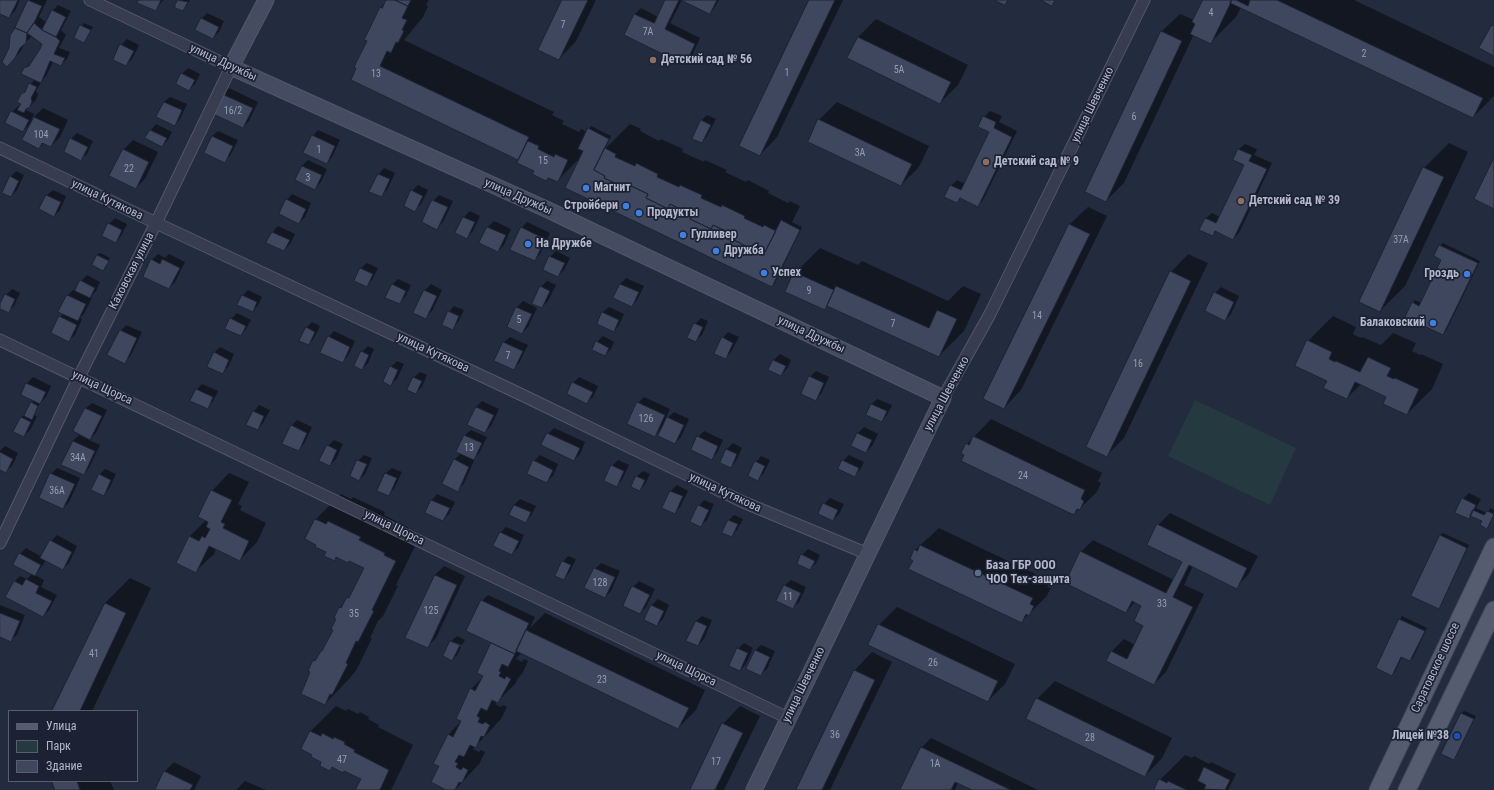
<!DOCTYPE html>
<html>
<head>
<meta charset="utf-8">
<style>
  body { margin:0 }
  #map { position:relative; width:1494px; height:790px; overflow:hidden; background:#232b3f; font-family:"Roboto Condensed",sans-serif }
  canvas { display:block }
  .legend { position:absolute; left:8px; top:710px; width:130px; height:72px; box-sizing:border-box; background:#1c2233; border:1px solid #585e6f; margin:0; padding:5px 7px; list-style:none; font-size:12px; color:#b3b8ca }
  .legend li { display:flex; align-items:center; gap:8px; height:20px }
  .legend b { width:20px; border:1px solid #585e6f }
</style>
</head>
<body>
<div id="map">
<canvas width="1494" height="790"></canvas>
<ul class="legend">
<li><b style="height:5px;background:#555c6f"></b>Улица</li>
<li><b style="height:11px;background:#253940"></b>Парк</li>
<li><b style="height:11px;background:#3f475f"></b>Здание</li>
</ul>
</div>
<script>
const ctx = document.querySelector('canvas').getContext('2d');
ctx.lineJoin = 'round';
function fill(path, color) { ctx.fillStyle = color; ctx.fill(path, 'evenodd'); }
function stroke(path, color, width, dash) { ctx.strokeStyle = color; ctx.lineWidth = width; ctx.lineCap = dash ? 'butt' : 'round'; ctx.setLineDash(dash || []); ctx.stroke(path); }
function write(font, color, halo, rows, align = 'center') {
  ctx.font = font + ' "Roboto Condensed",sans-serif'; ctx.lineWidth = 3.5; ctx.setLineDash([]); ctx.textBaseline = 'middle'; ctx.strokeStyle = halo; ctx.fillStyle = color; for (const [text, x, y, turn = 0] of rows) {
    ctx.save(); ctx.translate(x, y); ctx.rotate((+turn || 0) * Math.PI / 180); ctx.textAlign = isNaN(turn) ? turn : align; if (halo) ctx.strokeText(text, 0, 0); ctx.fillText(text, 0, 0); ctx.restore();
  }
}
const green = new Path2D(`
  M1195 400 1296 448 1270 505 1168 456Z`);
const shadow = new Path2D(`
  M0 0H20L15 11 9 17 0 13Z
  M29 0H47L39 17 47 23 52 11 58 5 71 11 61 30 66 35 59 48 70 52 67 59 61 65 53 62 46 76 42 81 36 91 38 94 36 100 26 110 34 114 31 120 43 108 68 120 60 137 51 146 44 143 39 147 32 122 23 131 12 112 18 106 20 107 23 104 22 95 35 79 25 68 33 61 43 44 32 36 25 43 21 51 13 60 10 48 16 28Z
  M140 0H163L156 10Z
  M179 0H190L183 10 176 5Z
  M388 0H429L426 5 428 6 423 17 404 40 554 112 552 115 564 121 562 124 579 132 581 129 587 132 591 126 611 136 605 149 630 124 641 129 640 131 659 141 661 139 683 149 682 152 704 162 705 160 727 170 725 172 746 182 748 180 769 191 768 193 788 203 790 201 800 206 792 222 802 227 775 283 772 286 566 187 580 158 557 181 549 177 546 180 520 160 352 80 380 8Z
  M563 0H596L576 41 559 59Z
  M666 0H682L670 23 700 38 691 58 685 63 625 35 635 14 641 8 658 17Z
  M683 0H719L715 7 710 13Z
  M810 0H843L777 137 760 155Z
  M1204 0H1354L1494 67V96L1473 117 1241 7 1236 17 1211 42 1194 34 1124 183 1106 201 1087 192 1162 31 1180 14 1194 20Z
  M207 13 224 21 219 32 213 38 201 19Z
  M876 19 968 65 958 85 940 103 848 58 858 37Z
  M84 23 93 27 84 42 75 38Z
  M127 39 139 45 132 59 126 65 121 45Z
  M188 68 200 74 195 84 189 89 182 74Z
  M229 88 258 102 249 121 243 127 223 94Z
  M170 97 187 104 180 119 175 125 164 102Z
  M837 102 929 146 919 167 901 185 819 120Z
  M990 111 1002 116 999 122 1017 131 983 200 978 206 961 198 957 202 951 186 957 180 965 184 990 132 984 117Z
  M707 115 716 119 707 136 702 142 701 121Z
  M156 124 172 132 168 140 162 146 147 138 151 130Z
  M318 130 340 140 332 157 327 163 313 136Z
  M218 131 238 140 230 156 224 161 212 136Z
  M77 133 93 141 87 154 81 159 71 139Z
  M133 140 158 152 145 179 136 188 111 176 124 149Z
  M1449 143 1468 152 1405 286 1380 311 1424 168Z
  M1245 144 1257 149 1254 155 1272 163 1239 233 1233 239 1217 231 1213 235 1206 218 1212 213 1220 217 1245 165 1234 160 1239 149Z
  M308 160 327 169 321 182 315 188 296 180 302 166Z
  M384 168 395 173 387 190 381 196 371 191 379 174Z
  M16 171 24 175 17 190 11 196V177Z
  M418 185 428 190 421 204 415 210 412 191Z
  M53 190 66 196 60 210 54 216 40 209 47 195Z
  M292 194 311 203 305 217 299 223 287 200Z
  M439 195 453 201 443 222 437 228 433 201Z
  M1088 207 1107 216 1021 390 1004 408 984 399 1070 224Z
  M470 211 480 216 473 231 467 237 457 233 464 217Z
  M115 218 127 224 121 236 116 242 109 224Z
  M494 221 511 229 504 245 498 251 488 227Z
  M527 222 550 233 540 254 535 260 521 228Z
  M278 226 295 234 290 244 284 250 268 243 273 232Z
  M1443 243 1480 261 1446 331 1443 334 1413 303 1415 300 1421 303 1442 259 1440 246Z
  M820 248 858 265 862 261 948 301 963 286 981 294 964 331 939 356 828 305 825 309 795 273Z
  M556 251 570 258 564 270 558 276 550 257Z
  M100 253 110 258 103 270 97 255Z
  M158 254 165 258 169 254 185 262 175 282 169 288 152 260Z
  M1188 254 1208 263 1124 438 1106 456 1171 272Z
  M367 263 378 268 372 280 366 286 361 268Z
  M87 275 100 282 96 291 90 298H92L84 314 80 318 82 319 75 335 69 340 60 317 64 313 67 296 73 290 76 291 81 281Z
  M626 278 644 286 637 300 632 306 620 284Z
  M398 279 411 285 405 297 399 303 392 285Z
  M547 281 556 285 548 301 542 307 541 287Z
  M431 284 442 290 432 311 426 317 414 312 425 290Z
  M1221 287 1239 296 1231 314 1225 320 1215 293Z
  M12 289 20 293 14 306 8 312 0 308V307L6 295Z
  M248 290 262 297 258 305 253 311 242 296Z
  M523 301 537 308 528 327 522 333 508 326 517 307Z
  M454 306 464 310 458 322 452 328 449 312Z
  M609 307 624 314 619 325 614 331 598 324 603 312Z
  M237 313 251 320 246 329 241 335 231 319Z
  M1333 316 1356 327 1353 334 1361 338 1362 337 1381 345 1393 333 1416 343 1412 351 1420 355 1421 354 1443 364 1432 389 1407 414 1388 397 1361 384 1347 398 1328 380 1308 341Z
  M701 318 708 321 702 335 696 340 695 324Z
  M312 322 320 326 314 338 309 344 306 328Z
  M126 325 142 332 130 357 124 362 121 331Z
  M334 331 355 341 348 356 342 362 329 337Z
  M728 332 739 337 731 352 725 358 723 338Z
  M603 336 614 342 611 349 605 355 597 342Z
  M510 337 528 345 519 363 513 369 504 342Z
  M368 346 374 349 368 363 362 369V352Z
  M220 347 234 354 228 367 222 372 214 353Z
  M780 354 791 360 787 369 781 375 769 370 774 360Z
  M397 361 404 364 397 379 391 384V367Z
  M816 371 829 377 821 394 815 400 810 377Z
  M420 372 427 375 422 387 416 393 414 377Z
  M33 377 51 386 46 397 40 403 34 415 37 416 30 430 24 436 21 418 27 412 34 400 22 394 27 383Z
  M579 377 598 386 593 397 587 402 573 383Z
  M202 384 218 391 213 401 207 407 196 390Z
  M644 397 670 409 665 420 674 412 689 419 681 437 675 443 663 427 655 435 638 403Z
  M877 399 892 405 887 415 882 421 871 405Z
  M482 401 499 409 491 426 485 432 476 407Z
  M92 403 107 410 96 433 89 440 100 445 89 468 83 474 73 441 79 435 87 439 88 437 75 431 86 408Z
  M259 405 270 410 263 423 258 429 254 411Z
  M991 419 1102 473 1098 481 1101 483 1097 492 1074 514 966 454 967 444Z
  M297 420 312 427 304 444 298 450 291 426Z
  M864 427 878 434 872 446 866 452 852 446 858 433Z
  M554 428 585 442 580 454 574 460 548 434Z
  M471 430 487 437 479 453 473 460 474 461 463 485 457 490 454 460 461 453 458 452 465 435Z
  M704 431 723 440 717 453 711 459 698 437Z
  M334 440 343 444 336 459 330 465 328 446Z
  M733 443 742 448 736 461 731 467 721 463 727 449Z
  M5 446 18 453 12 466 6 471 0 469V451Z
  M364 455 372 458 365 474 359 480 358 461Z
  M540 455 558 464 553 476 547 481 534 461Z
  M849 455 864 462 860 470 854 475 843 461Z
  M761 456 770 460 764 473 758 479 756 462Z
  M618 460 629 465 622 480 616 486 612 466Z
  M57 468 80 478 69 502 63 508 40 497 51 474Z
  M392 468 402 472 394 489 388 495 378 490 386 473Z
  M105 469 116 474 109 489 104 494 99 475Z
  M643 471 650 474 645 484 640 490 637 476Z
  M229 473 249 482 238 504 242 506 240 510 266 523 257 542 240 560 216 549 214 554 196 571 189 537 206 520 212 491Z
  M677 485 688 491 680 507 675 513 663 508 671 491Z
  M1469 493 1481 499 1476 508 1487 513 1490 508 1494 510V514L1486 527 1483 521 1471 515 1469 518 1463 499Z
  M341 494 351 499 353 497 385 512 384 515 409 528 408 530 420 536 396 585 398 586 383 616 378 621 370 638H372L357 669 349 679 325 704 311 672 309 671 314 661 326 647 334 630 337 618 335 617 340 607 353 593 365 568 349 560 337 557 335 559 318 544 306 539 316 519Z
  M437 494 455 502 449 514 443 520 426 512 432 500Z
  M830 498 844 504 839 514 833 520 824 504Z
  M520 499 536 506 531 516 525 521 510 515 514 505Z
  M704 500 714 504 707 520 701 525 699 506Z
  M1170 513 1258 556 1248 575 1236 587 1193 566 1184 585 1204 594 1166 672 1154 684 1107 661 1112 651 1124 639 1135 645 1145 625 1143 606 1135 602 1126 612 1081 552 1093 540 1174 580 1183 561 1158 525Z
  M734 515 743 519 737 530 731 536 728 521Z
  M506 527 524 535 518 548 512 554 500 533Z
  M939 528 1050 581 1047 587 1051 588 1046 597 1021 622 914 560 915 550Z
  M1443 533 1469 545 1441 605 1438 608 1440 535Z
  M57 535 77 546 69 563 63 569 46 560 40 569 35 575 44 580 41 587 57 595 49 610 43 616 15 581 20 576 27 579 32 574 14 564 20 554 26 548 42 557 51 541Z
  M808 549 820 555 816 563 810 569 802 555Z
  M568 556 576 559 569 573 564 579 563 562Z
  M601 563 620 571 611 591 605 597 595 569Z
  M444 566 465 576 436 638 427 647 435 575Z
  M130 578 151 588 92 711H53L105 603Z
  M791 580 806 587 799 602 793 608 785 585Z
  M639 581 655 589 646 607 640 613 633 587Z
  M488 595 535 617 530 628 545 613 705 690 696 710 678 728 521 653 516 659 522 662 524 659 528 661 522 674 518 678 515 684 495 704 501 707 503 705 507 707 501 719 473 749 479 752 481 750 485 752 479 764 455 790H449L440 766 448 735 462 720 457 718 471 689 484 676 478 673 493 642 482 601Z
  M658 599 669 605 663 619 657 625 645 619 652 605Z
  M0 605 25 615 17 635 11 640 1 637 0 638Z
  M897 607 1015 664 1005 684 988 701 879 625Z
  M702 616 712 620 704 639 698 645 696 621Z
  M1402 616 1427 628 1413 658 1410 660 1402 657 1395 672 1392 675 1377 668 1400 619Z
  M457 636 465 640 462 645 452 641V643L461 647 458 654 452 660 451 641Z
  M744 643 753 648 746 664 740 670 738 649Z
  M761 645 775 651 767 669 761 674 755 651Z
  M872 652 892 662 830 790H797L855 670Z
  M1055 681 1172 738 1162 758 1145 776 1037 699Z
  M336 706 346 711 348 709 358 714 360 712 369 717 368 719 379 725 378 727 413 745 391 790H356L362 778 345 770 333 767 330 770 313 754 302 749 311 731Z
  M740 706 760 716 724 790H691L723 724Z
  M1464 711 1476 716 1456 756 1454 759 1443 753 1462 713Z
  M931 738 1038 790H974L958 782 955 790H901L922 747Z
  M1185 755 1192 758 1194 756 1209 764 1211 762 1236 774 1228 790H1155L1160 780Z
  M174 762 201 776 194 790H156L165 771Z
  M53 781H110L114 790H56Z
  M245 781 266 790H236Z`);
const building = new Path2D(`
  M0 0H18L9 18 0 14Z
  M28 0 42 6 34 23 27 33 15 28Z
  M139 0H161L156 11 137 3Z
  M178 0 188 2 183 11 175 8V5Z
  M386 0H395L408 6 402 18 407 20 402 30 404 31 398 43 396 42 391 53 387 51 380 66 529 137 518 160 351 80 356 68 354 67 367 41 364 40 380 7 382 8Z
  M395 0H411L408 6Z
  M562 0H588L559 60 538 50Z
  M665 0H679L665 29 695 44 685 65 624 35 634 14 654 23Z
  M681 0H717L710 14Z
  M809 0H835L760 156 739 146Z
  M994 0H1008L1005 5Z
  M1041 0H1055L1052 6Z
  M1203 0H1232L1211 44 1190 34 1195 24 1192 22Z
  M1232 0H1236L1248 6 1250 0H1277L1483 98 1473 118 1230 3Z
  M52 10 66 17 56 37 42 30Z
  M201 18 219 27 213 39 195 30Z
  M34 23 42 30 56 37 60 41 54 54 65 58 61 66 50 61 41 83 21 74 24 68 29 66 40 49 42 44 27 33Z
  M80 25 91 30 84 43 74 38Z
  M1492 25 1494 26V56L1479 48Z
  M15 28 27 33 26 43 20 48 15 58 7 67 2 62 9 48 10 36Z
  M1161 31 1182 41 1106 202 1085 192Z
  M858 37 951 82 940 104 847 58Z
  M120 44 134 51 126 66 113 60Z
  M181 73 195 80 189 91 176 84Z
  M29 83 37 87 31 98 32 101 30 107 26 109 24 113 17 110 21 104 17 102 21 94 25 92Z
  M222 94 253 108 243 128 213 114Z
  M164 102 182 110 175 126 156 117Z
  M11 111 29 120 23 132 5 123Z
  M983 116 996 122 994 128 1012 137 978 207 960 198 957 203 944 197 950 185 961 190 989 132 978 127Z
  M34 117 60 129 51 147 42 143 39 149 22 140Z
  M818 119 912 164 901 186 808 142Z
  M701 120 711 125 702 143 692 139Z
  M588 128 609 139 594 170 605 176 604 178 625 188 627 184 648 194 646 198 668 209 670 204 692 215 690 219 711 229 713 225 734 235 732 239 753 250 755 247 765 252 781 220 800 230 772 287 565 188 583 151 578 149Z
  M150 130 167 138 162 147 145 138Z
  M312 135 335 146 327 164 303 153Z
  M212 136 233 146 225 163 204 153Z
  M70 138 88 147 81 161 64 152Z
  M528 141 539 146 538 149 554 157 555 154 568 160 558 182 548 178 546 181 532 174 534 171 517 163Z
  M605 148 616 154 615 157 635 166 636 163 658 174 657 177 679 187 680 185 702 195 701 198 721 207 722 205 745 216 744 218 763 227 764 225 776 231 765 252 755 247 753 250 732 239 734 235 713 225 711 229 690 219 692 215 670 204 668 209 646 198 648 194 627 184 625 188 604 178 605 176 594 170Z
  M123 149 149 162 136 189 109 176Z
  M1238 149 1252 155 1249 161 1267 169 1233 240 1215 231 1213 236 1199 230 1205 218 1216 223 1244 165 1233 160Z
  M1494 158V209L1474 199Z
  M302 166 322 175 315 190 295 180Z
  M1423 167 1444 177 1380 312 1359 302Z
  M378 174 390 179 382 197 369 192Z
  M10 176 19 181 11 197 2 193Z
  M411 190 423 196 415 212 404 206Z
  M46 195 61 202 54 217 39 209Z
  M286 199 306 209 299 224 279 214Z
  M432 200 448 207 437 230 422 222Z
  M463 217 475 222 467 239 455 233Z
  M108 223 122 230 116 243 102 236Z
  M1069 224 1090 234 1004 409 983 399Z
  M487 227 506 235 498 252 479 243Z
  M521 227 545 239 535 261 510 250Z
  M272 232 290 240 284 251 266 243Z
  M1439 245 1478 263 1443 335 1405 317 1412 302 1419 306 1441 260 1434 256Z
  M97 255 109 261 103 271 92 265Z
  M549 256 565 263 558 277 543 270Z
  M151 259 160 264 162 259 180 268 169 289 143 277Z
  M360 268 373 274 367 287 354 281Z
  M1170 271 1191 281 1107 457 1086 447Z
  M794 272 834 290 825 310 785 292Z
  M80 280 95 288 90 298 75 291Z
  M392 284 406 291 400 304 385 298Z
  M620 284 639 292 632 307 613 298Z
  M540 286 550 291 542 308 532 304Z
  M836 286 929 328 937 310 957 319 939 357 827 306Z
  M424 290 437 296 426 319 413 313Z
  M1214 292 1234 302 1225 321 1205 311Z
  M5 294 15 299 9 313 0 309V304Z
  M67 295 86 304 78 321 58 312Z
  M242 295 257 302 253 312 237 305Z
  M516 307 532 314 522 334 507 327Z
  M448 311 459 316 453 330 442 325Z
  M602 312 619 320 614 332 597 324Z
  M59 316 77 325 69 342 51 333Z
  M230 318 246 326 241 336 225 329Z
  M694 323 703 327 696 342 687 338Z
  M306 327 315 332 309 345 299 341Z
  M120 330 137 338 125 364 107 355Z
  M328 336 350 347 343 363 320 353Z
  M722 337 733 343 726 359 714 354Z
  M1307 340 1332 352 1329 359 1335 362 1336 361 1360 372 1368 357 1391 368 1387 376 1394 379 1395 378 1419 389 1407 415 1383 404 1386 397 1355 382 1347 399 1323 388 1327 381 1295 366Z
  M596 341 609 348 605 356 592 350Z
  M503 342 523 351 514 370 494 361Z
  M361 351 369 355 362 370 354 366Z
  M214 352 229 360 223 374 207 367Z
  M773 360 786 366 781 376 768 370Z
  M390 366 398 370 391 386 383 382Z
  M809 376 824 383 816 401 801 394Z
  M413 377 422 381 416 394 407 390Z
  M572 382 593 392 587 404 567 394Z
  M26 383 46 392 40 404 21 395Z
  M196 389 213 397 208 409 190 401Z
  M31 402 38 406 32 420 24 416Z
  M637 402 665 415 655 437 627 424Z
  M871 404 887 411 882 422 866 415Z
  M476 407 494 415 485 433 467 425Z
  M85 408 102 416 90 440 73 431Z
  M253 411 264 416 258 430 246 425Z
  M21 417 31 422 24 437 13 432Z
  M667 417 684 425 675 444 658 436Z
  M291 425 307 433 299 451 282 444Z
  M547 433 580 448 574 461 541 445Z
  M857 433 872 440 866 453 851 446Z
  M464 435 482 443 474 460 456 452Z
  M697 436 718 446 712 460 691 450Z
  M973 436 1085 490 1081 499 1084 501 1080 510 1077 509 1074 515 961 461 964 455 961 453 966 443 969 445Z
  M73 441 95 451 84 475 61 465Z
  M327 445 337 450 330 466 319 461Z
  M726 449 737 454 731 468 720 463Z
  M0 452 13 459 6 473 0 470Z
  M454 459 469 467 458 492 442 484Z
  M357 460 367 464 359 481 350 476Z
  M533 460 553 470 547 483 527 474Z
  M842 460 859 468 855 477 838 469Z
  M755 461 765 466 758 481 748 476Z
  M611 465 624 471 617 487 604 481Z
  M50 473 75 484 63 509 39 498Z
  M385 473 397 478 389 496 377 491Z
  M99 474 111 480 104 496 91 490Z
  M636 476 645 480 640 491 631 487Z
  M211 490 232 500 221 522 225 524 223 528 249 541 240 561 209 546 196 573 176 563 189 536 199 541 202 536 205 538 210 529 206 527 208 522 198 517Z
  M670 491 683 496 675 514 662 508Z
  M1462 498 1476 505 1469 519 1455 513Z
  M431 500 450 508 443 521 425 513Z
  M823 503 838 510 833 521 818 514Z
  M514 505 531 512 526 523 509 515Z
  M698 505 709 510 701 527 690 522Z
  M1473 510 1484 515 1487 511 1494 514 1487 529 1480 525 1482 521 1470 516Z
  M315 519 326 524 328 521 361 537 359 540 385 553 384 555 396 561 372 610 374 611 358 642 356 641 346 663 348 664 332 695 330 694 325 705 301 694 310 672 308 671 313 660 315 661 321 651H322L333 630 331 629 336 619 334 618 339 607 341 608 347 597 349 598 364 568 349 561 348 563 336 557 335 561 324 556 326 552 315 547 316 545 305 539Z
  M728 520 738 524 732 537 722 533Z
  M1157 524 1247 568 1237 589 1189 565 1173 597 1193 607 1154 685 1106 661 1111 651 1127 659 1143 626 1134 621 1141 606 1132 601 1126 613 1065 583 1080 551 1166 593 1182 562 1147 545Z
  M500 532 519 541 512 555 493 546Z
  M1440 535 1467 548 1439 609 1411 596Z
  M50 540 72 552 63 570 40 558Z
  M920 545 1033 598 1030 604 1034 606 1029 616 1026 614 1022 623 908 569 913 561 910 559 914 549 917 551Z
  M19 553 41 565 35 576 13 565Z
  M801 554 815 561 810 570 797 564Z
  M562 561 571 565 564 580 555 576Z
  M594 568 615 577 605 598 584 588Z
  M435 575 457 585 428 648 405 638Z
  M26 579 39 586 36 593 52 601 43 617 5 597 14 581 22 585Z
  M784 585 801 593 793 609 776 601Z
  M632 586 650 595 640 614 623 606Z
  M481 600 529 623 515 654 466 631Z
  M105 603 126 613 80 711H52Z
  M651 605 664 611 657 626 644 620Z
  M0 613 20 621 11 642 0 637Z
  M1399 619 1425 631 1410 661 1401 657 1392 676 1376 668Z
  M696 621 707 626 698 646 686 641Z
  M878 624 998 681 988 702 868 645Z
  M526 630 689 708 678 729 516 651Z
  M450 641 460 645 452 661 443 656Z
  M491 643 515 654 508 667 502 664 499 671 501 672 499 676 505 679 506 676 511 679 498 703 492 700 487 711 481 708 477 716 480 718 478 722 483 724 485 722 490 725 484 737 481 736 476 748 470 745 464 757 459 755 455 762 458 763 456 767 461 770 463 767 468 770 462 783 459 782 455 790H446L431 782 439 766 433 764 448 734 453 737 461 721 456 719 470 688 475 691 483 676 477 673Z
  M737 648 748 653 740 671 729 666Z
  M755 650 770 657 761 676 746 669Z
  M854 670 875 680 822 790H796Z
  M1036 698 1155 756 1145 777 1026 719Z
  M1461 713 1474 719 1454 760 1441 754Z
  M722 723 743 733 715 790H690Z
  M310 731 321 736 322 733 333 739 334 737 345 742 344 744 355 750 354 752 389 770 380 790H355L361 779 344 771 343 773 332 767 330 771 320 766 321 762 311 757 312 755 301 749Z
  M921 747 1011 790H972L955 782 951 790H900Z
  M1204 767 1230 780 1225 790 1204 789 1206 785 1198 781Z
  M164 771 193 785 190 790H155Z
  M1159 779 1167 783 1168 781 1187 790H1154Z
  M52 781H77L80 790H55Z`);
const street = new Path2D(`
  M0 148 156 223 518 393 743 502 868 554
  M0 340 788 718
  M943 398 990 314 1144 0
  M0 543 79 377 156 223 231 67 90 0`);
const secondary = new Path2D(`
  M266 0 231 67 546 209 943 398 754 790`);
const primary = new Path2D(`
  M1378 790 1494 547
  M1407 790 1494 610`);
const markers = [
  [653,60,4,"#8d6e63"],
  [986,162,4,"#8d6e63"],
  [586,188,4,"#3f7fe0"],
  [1241,201,4,"#8d6e63"],
  [626,206,4,"#3f7fe0"],
  [639,213,4,"#3f7fe0"],
  [683,235,4,"#3f7fe0"],
  [528,244,4,"#3f7fe0"],
  [716,251,4,"#3f7fe0"],
  [764,273,4,"#3f7fe0"],
  [1467,274,4,"#3f7fe0"],
  [1433,323,4,"#3f7fe0"],
  [978,573,4,"#5c6f8a"],
  [1457,736,4,"#1a4fb4"]
];
const numberNames = [
  ["4",1211,13],
  ["7",563,25],
  ["7А",648,32],
  ["2",1364,54],
  ["5А",899,70],
  ["1",787,73],
  ["13",376,74],
  ["16/2",233,111],
  ["6",1134,117],
  ["104",41,135],
  ["1",319,150],
  ["3А",860,153],
  ["15",543,161],
  ["22",129,169],
  ["3",308,178],
  ["37А",1401,240],
  ["9",809,291],
  ["14",1037,316],
  ["5",519,320],
  ["7",893,324],
  ["7",508,356],
  ["16",1138,364],
  ["126",646,419],
  ["13",469,448],
  ["34А",78,458],
  ["24",1023,476],
  ["36А",57,491],
  ["128",600,583],
  ["11",788,597],
  ["33",1162,604],
  ["125",431,611],
  ["35",354,614],
  ["41",94,654],
  ["26",933,663],
  ["23",602,680],
  ["36",835,735],
  ["28",1090,738],
  ["47",342,760],
  ["17",716,762],
  ["1А",935,764]
];
const poiNames = [
  ["Детский сад № 56",661,60],
  ["Детский сад № 9",994,162],
  ["Магнит",594,188],
  ["Детский сад № 39",1249,201],
  ["Стройбери",618,206,"right"],
  ["Продукты",647,213],
  ["Гулливер",691,235],
  ["На Дружбе",536,244],
  ["Дружба",724,251],
  ["Успех",772,273],
  ["Гроздь",1459,274,"right"],
  ["Балаковский",1425,323,"right"],
  ["База ГБР ООО",986,566],
  ["ЧОО Тех-защита",986,580],
  ["Лицей №38",1449,736,"right"]
];
const streetNames = [
  ["улица Дружбы",223,63,25],
  ["улица Шевченко",1093,105,-64],
  ["улица Дружбы",518,197,24],
  ["улица Кутякова",107,200,26],
  ["Каховская улица",132,271,-63],
  ["улица Дружбы",811,335,25],
  ["улица Кутякова",433,353,25],
  ["улица Щорса",102,388,25],
  ["улица Шевченко",947,394,-62],
  ["улица Кутякова",725,493,25],
  ["улица Щорса",394,528,26],
  ["Саратовское шоссе",1436,668,-65],
  ["улица Щорса",686,669,26],
  ["улица Шевченко",804,685,-64]
];
fill(green, '#253940');
fill(shadow, '#0007');
fill(building, '#3f475f');
stroke(building, '#1e2435', 1);
stroke(street, '#525869', 13);
stroke(secondary, '#525869', 17);
stroke(primary, '#404657', 19);
stroke(street, '#373d4e', 11);
stroke(secondary, '#454c62', 15);
stroke(primary, '#555c6f', 17);
for (const [x, y, r, color] of markers) { const dot = new Path2D(); dot.arc(x, y, r, 0, 2 * Math.PI); ctx.fillStyle = color; ctx.fill(dot); stroke(dot, '#1c2233', 1.5); }
write('10px', '#969caf', null, numberNames);
write('bold 12px', '#b3b8ca', '#1c2233', poiNames, 'left');
write('12px', '#b3b8ca', '#1c2233', streetNames);
</script>
</body>
</html>
